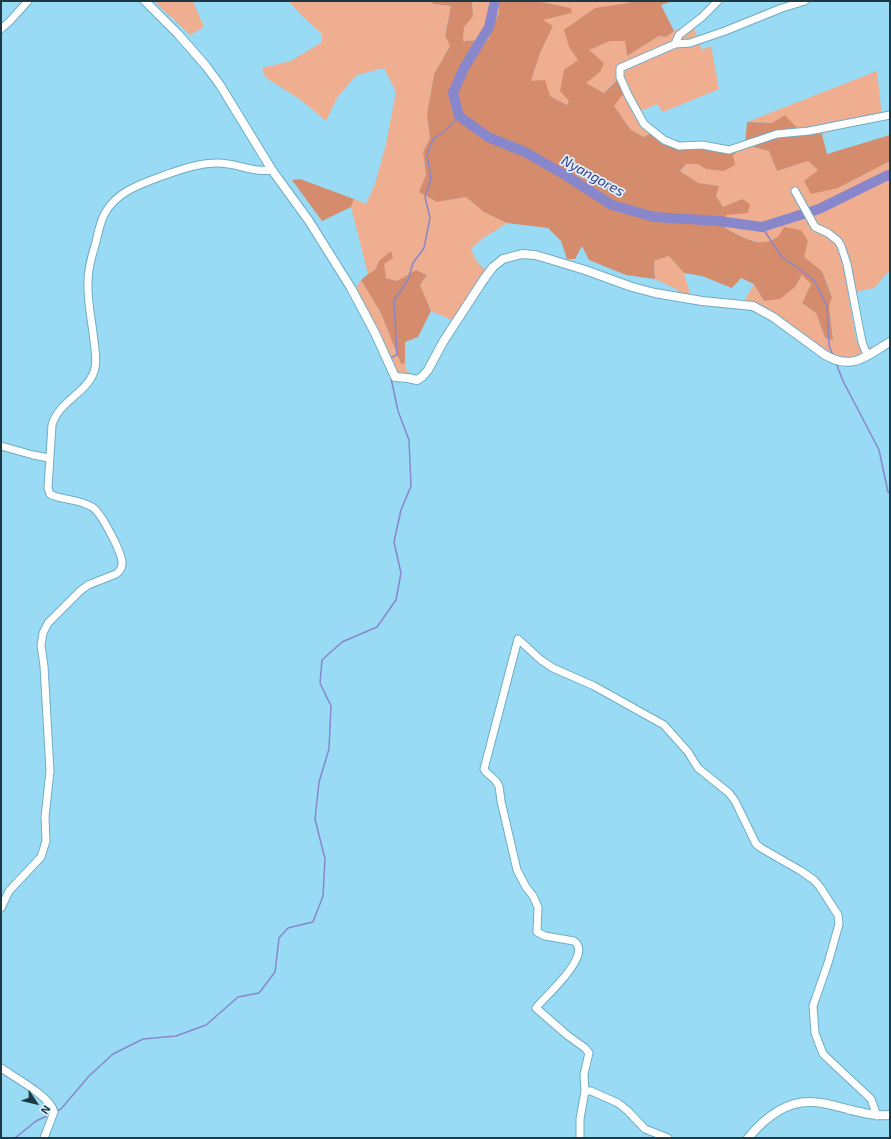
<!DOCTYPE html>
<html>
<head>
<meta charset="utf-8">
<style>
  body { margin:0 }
  #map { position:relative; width:891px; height:1139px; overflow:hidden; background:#99daf4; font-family:"Exo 2",sans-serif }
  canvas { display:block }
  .frame { position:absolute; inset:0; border:2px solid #1e3943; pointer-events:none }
  .north { position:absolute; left:16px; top:1083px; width:40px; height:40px; -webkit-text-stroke:3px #dbf4ff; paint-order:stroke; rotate:125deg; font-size:11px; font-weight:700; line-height:16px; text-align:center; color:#1e3943 }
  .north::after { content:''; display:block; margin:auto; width:14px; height:18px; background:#1e3943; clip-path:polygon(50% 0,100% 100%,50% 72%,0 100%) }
</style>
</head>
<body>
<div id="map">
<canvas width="891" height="1139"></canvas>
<div class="frame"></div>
<div class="north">N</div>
</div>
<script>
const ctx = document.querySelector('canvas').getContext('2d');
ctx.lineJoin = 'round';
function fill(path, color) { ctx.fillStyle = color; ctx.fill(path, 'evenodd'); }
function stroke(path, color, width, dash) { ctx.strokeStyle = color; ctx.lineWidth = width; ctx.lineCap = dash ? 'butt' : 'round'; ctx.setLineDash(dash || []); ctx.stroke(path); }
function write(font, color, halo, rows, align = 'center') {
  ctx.font = font + ' "Exo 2",sans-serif'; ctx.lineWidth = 3.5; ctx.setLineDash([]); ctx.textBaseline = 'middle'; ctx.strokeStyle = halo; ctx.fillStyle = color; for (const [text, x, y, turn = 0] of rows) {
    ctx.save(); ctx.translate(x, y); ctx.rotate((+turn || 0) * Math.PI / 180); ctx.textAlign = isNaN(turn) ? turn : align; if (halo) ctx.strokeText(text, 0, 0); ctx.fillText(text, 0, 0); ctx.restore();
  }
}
const green = new Path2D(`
  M154 1H193L204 27 190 35Z
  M289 1H431L433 4 451 6 445 35 450 46 434 74 427 114 430 138 423 152 426 175 420 192 437 202 466 197 484 212 507 223 482 239 471 249C475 259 478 265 488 271L454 321 431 311 420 285 427 276 416 270 397 281 386 278 383 264 379 261 375 270 368 274 351 207 354 199 366 204 375 184 386 144 396 92 384 68 357 75 338 96 326 121 301 100 265 77 262 68 291 61 322 42V34L301 15Z
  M472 1H499V12L488 40 463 41 464 27 473 15Z
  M537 1H631L569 47 579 60 569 101 567 105 550 96 531 81 540 53 553 26 542 20 572 13 571 8Z
  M692 23 702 50 711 46 719 89 663 112 657 104 641 111 652 132 645 137 631 130 614 106 616 80 604 93 585 83 600 72 589 50 610 41H625L627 56 659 36 666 37 674 31Z
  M877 71 882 117 822 134 772 123 747 122Z
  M745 145 769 151 777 171 808 161 838 188 890 161V270L874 288 848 293 856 340 862 349 880 345 855 360 830 356 743 303 754 284 764 301 795 287 802 275 811 284 802 303 816 313 825 338 833 339 829 306 832 296 822 271 803 257 808 241 778 237 764 243 747 239 725 228 726 214 748 213 742 199 723 207 716 196 719 186 698 183 680 172 686 164H698L706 169 733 155Z
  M669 256 684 273 691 297 681 296 676 289 655 279 654 261Z
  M361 280 381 313 401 364 405 363 406 369 411 376 398 375 382 338 356 288Z`);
const forest = new Path2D(`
  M431 1H472L473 16 464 27 463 41 488 40 499 12V1H537L571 8 572 13 543 20 553 26 540 53 531 81 545 80 550 96 567 105 569 101 560 91 564 70 578 60 569 47 564 30 595 8 628 3 631 1H673L661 5 674 31 666 37 659 36 627 56 625 41H610L589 50 604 63 600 72 586 83 604 93 617 80 624 93 614 106 631 130 644 137 652 132 684 149H718L745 145 747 122 772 123 785 115 798 129 822 134 827 154 890 135V161L838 188 811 194 804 181 818 170 808 161 777 171 769 151 745 145 733 155 735 165 724 171 706 169 698 164H686L680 171 698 183 719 186 716 196 723 207 742 199 750 204 748 213 726 215 725 228C741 236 760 250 777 237 780 235 782 230 784 227L801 230 808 241 804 257 822 271 832 297 829 306 833 340 825 338 816 313 802 303 811 284 802 275 795 287 780 299 764 301 754 284 741 278 732 288 702 276 684 273 669 256 654 261 655 279 626 275 589 260 582 246 575 259H567L561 241 548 228 507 223 484 212 466 197 437 202 419 192 426 175 423 152 430 138 427 114 434 74 450 46 445 36 451 6 433 4Z
  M300 179 354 199 351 207 322 221 292 180Z
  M391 251 393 258 384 264 386 278 397 281 416 270 427 275 420 285 431 311 418 337 405 342V363L401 364 381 313 361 280 368 274 375 270 379 261Z`);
const stream = new Path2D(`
  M762 227 781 256 814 280 827 306 829 345 833 356
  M390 358 397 355 394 300 408 280 413 263 424 248 430 218 425 197 431 179 427 155 433 139 445 131 459 116
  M836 363 843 381 879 450 888 492 890 493
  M56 1111 61 1109 89 1076 113 1054 143 1039 176 1036 206 1025 238 997 259 993 275 972 279 938 288 928 313 922 323 896 325 859 315 819 319 782 329 749 331 706 320 683 322 660 342 642 377 627 396 600 401 573 394 542 401 510 411 486 409 440 398 411 391 378
  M15 1138 36 1121 49 1115`);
const river = new Path2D(`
  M495 1 489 27 464 68 453 93 459 116 488 137 525 152 565 175 612 205 654 217 719 221 762 227 819 209 888 175 890 176`);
const minor = new Path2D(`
  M805 1 782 8 725 31 690 43 675 44 620 68V77L628 95 644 124 664 140 679 146 702 145 729 150 777 134 809 131 890 115
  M1 29 10 21 28 1
  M675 44 679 35 702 17 718 1
  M795 191 815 227 828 233 838 241 841 246 847 264 862 342 865 350 869 355
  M1 446 33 455 49 458
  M1 908 9 891 41 857 46 841 45 817 50 771 44 666 41 645 43 633 48 623 80 591 88 585 116 574C120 571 122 568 122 564 123 554 101 512 92 507 81 500 66 500 54 496L50 494 48 488 52 425C59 400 90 392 95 368 97 360 95 350 94 341 92 321 87 301 88 281 88 267 92 255 96 242 98 233 100 222 105 213 117 191 143 183 165 175 183 169 199 163 218 163 237 163 253 173 272 170
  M1 1068C14 1077 51 1097 54 1112L44 1138
  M585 1091H591L618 1103 628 1111 645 1129 668 1138
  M580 1138V1119L585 1091 584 1074 589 1053 585 1048 567 1035 536 1008C544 997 594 955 574 941L545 936 537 932 538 907 533 896 526 887 517 870 501 801 499 786 495 780 486 772 484 769 518 639 541 660 553 668 594 686 664 725 688 752 698 768 729 793 735 801 756 844 761 848 801 871 814 880 820 887 838 915 839 924 828 963 813 1006 815 1033 823 1054 871 1099 877 1116`);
const tertiary = new Path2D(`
  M145 1 178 34 206 66 220 85 272 170 309 221 351 288 375 333 395 377 408 378 417 380 422 377 428 370 443 342 484 279 493 267 503 259 522 254 535 255 549 259 585 270 632 287 655 293 702 301 753 306 773 317 825 355C853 371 866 356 890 342
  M748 1138C763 1120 785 1101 811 1102 823 1102 836 1106 847 1109 864 1113 873 1116 890 1115`);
const waterNames = [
  ["Nyangores",593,176,29]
];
fill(green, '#f0ae90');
fill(forest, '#d58c6c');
stroke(stream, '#8987cb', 1.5);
stroke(river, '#8987cb', 10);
stroke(minor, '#6eadc6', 9);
stroke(tertiary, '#6eadc6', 10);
stroke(minor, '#fff', 7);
stroke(tertiary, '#fff', 8);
write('italic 14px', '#403585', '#dbf4ff', waterNames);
</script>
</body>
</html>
